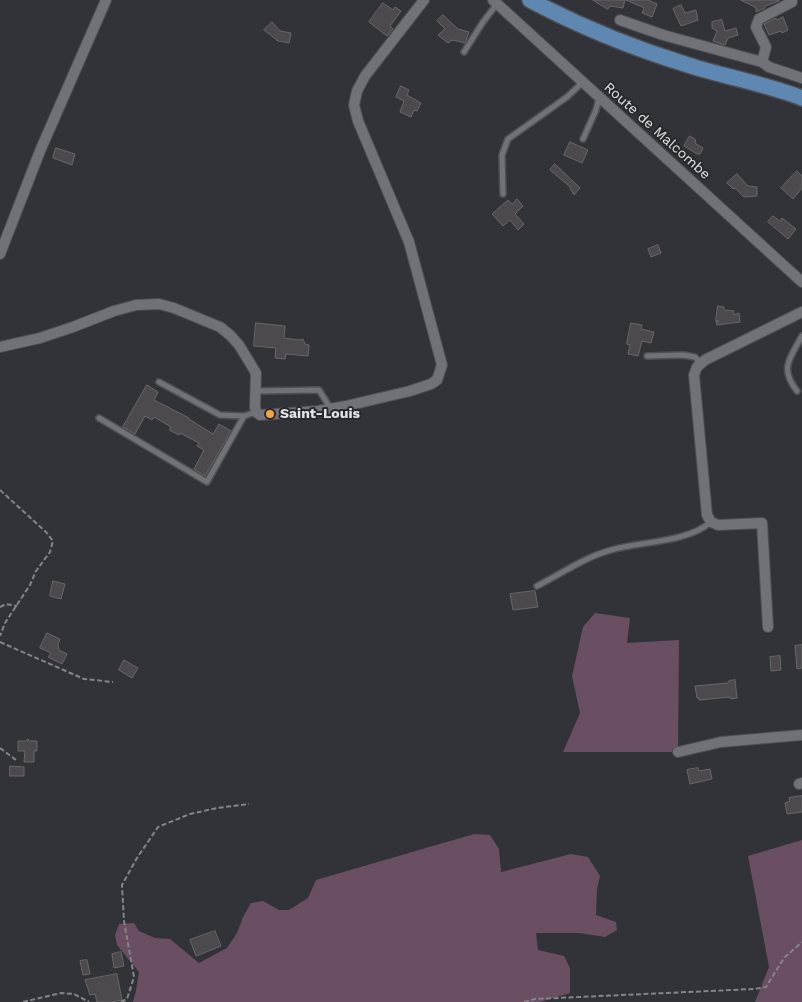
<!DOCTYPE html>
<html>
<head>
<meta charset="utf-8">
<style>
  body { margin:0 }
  canvas { display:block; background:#323338 }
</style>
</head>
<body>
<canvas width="802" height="1002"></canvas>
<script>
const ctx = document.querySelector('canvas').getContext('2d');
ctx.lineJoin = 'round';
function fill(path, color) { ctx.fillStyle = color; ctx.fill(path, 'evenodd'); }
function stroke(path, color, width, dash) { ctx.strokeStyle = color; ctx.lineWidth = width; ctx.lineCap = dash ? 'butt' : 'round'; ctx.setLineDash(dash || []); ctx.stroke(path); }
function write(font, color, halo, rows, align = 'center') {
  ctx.font = font + ' "Work Sans",sans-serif'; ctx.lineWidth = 4; ctx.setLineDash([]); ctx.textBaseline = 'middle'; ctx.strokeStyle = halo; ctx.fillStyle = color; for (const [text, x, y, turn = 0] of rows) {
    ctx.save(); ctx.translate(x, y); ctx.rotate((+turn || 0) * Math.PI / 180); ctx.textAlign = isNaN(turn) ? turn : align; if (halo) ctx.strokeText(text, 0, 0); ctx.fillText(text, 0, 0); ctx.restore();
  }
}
const green = new Path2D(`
  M595 613 630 618 627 643 679 640 678 752H563L580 713 572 676 583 627Z
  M474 834 490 835 499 849 501 872 571 854 588 857 600 876 597 889 596 915 616 922 617 930 605 937 579 933H536L538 950 564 956 570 968V993L540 1002H133L136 991 139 972 117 945 115 935 119 924 134 923 139 931 155 938 170 939 199 963 227 948 237 933 243 917 251 903 263 901 279 910H289L308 898 316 880Z
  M802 840V1002H755L769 967 748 856Z`);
const building = new Path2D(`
  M593 0H625L623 8 610 6 608 9Z
  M626 0H648L657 4 652 17 642 13 644 8Z
  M741 0H779V1L765 6V8L756 12V8Z
  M383 3 393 10 395 7 401 11 390 26 393 29 387 36 369 22Z
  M681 5 685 13 696 10 698 20 681 26 673 9Z
  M443 15 458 29 469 32 465 43 452 40 448 43 438 35 445 29 437 21Z
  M783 17 788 30 782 33 781 31 769 35 764 24 776 18 777 20Z
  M722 20 725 31 736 28 738 35 728 38 725 45 713 41 717 31 712 28V22Z
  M272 22 280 31 291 33 289 43 278 41 264 30Z
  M401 86 409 90 407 95 421 103 417 111 414 110 411 117 400 112 404 101 396 97Z
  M690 136 695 139 696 144 703 148 700 154H697L684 146Z
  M570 142 588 150 582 163 564 155Z
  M56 148 75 154 72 165 53 158Z
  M555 164 580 188 574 195 569 186 550 170Z
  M797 171 802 176V188L793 199 781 188Z
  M737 174 748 186 757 187V196L744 197 735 188 733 189 727 183Z
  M517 199 523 206 515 214 524 224 518 230 510 220 503 226 492 214 508 200 512 204Z
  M773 216 780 221 782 218 796 229 788 239 768 222Z
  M658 245 661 253 651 257 648 249Z
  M718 306 724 307V310L734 311V315L739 313 740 322 717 325 716 322 719 321H716Z
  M256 323 285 326 284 338 299 340 303 339 305 344 309 345 308 356 286 354 285 359 275 358 276 348 254 346Z
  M631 323 642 325 641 329 654 332 651 343 642 341 638 356 628 354 630 345 627 344Z
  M147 385 158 392 154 400 189 418V419L213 434 219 424 231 431 205 476 194 469 204 450 197 446 199 443 180 433 179 435 169 430 171 427 154 417 152 420 145 416 135 434 123 427Z
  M53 581 65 584 61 599 50 596Z
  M535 591 538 607 513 610 510 594Z
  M47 633 60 639 58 644 59 650 67 654 62 664 48 657 51 653 40 648Z
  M802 645V668L797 669 795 646Z
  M780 656 781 670 771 671 770 657Z
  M124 660 138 668 132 678 119 670Z
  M735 680 737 698 731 699 730 697 699 700V698H697L695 686 728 683 729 681Z
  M28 739 29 741H37V751H34V762H24L25 751H18V741H25Z
  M10 766 24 767V776H10Z
  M698 768 699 771 710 769 712 779 690 784 687 770Z
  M802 796V812L787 814 785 803 790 801 789 798Z
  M215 931 221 946 196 956 190 940Z
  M121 952 124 966 114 968 112 954Z
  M87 960 90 974 83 975 80 961Z
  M117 974 122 1000 112 1002H97L95 994 90 995 85 980Z`);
const path = new Path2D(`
  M0 490 46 532 53 541 50 552 36 571 30 585 5 623 0 636
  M0 607 6 604 17 606
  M0 642 84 679 113 682
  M0 748 16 760
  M23 1002 61 993 74 994 89 1002
  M121 1002 127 999 134 977 124 921 122 885 137 858 158 827 190 814 217 808 249 804
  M524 1002 535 999 754 989 766 987 784 958 802 942`);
const service = new Path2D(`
  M464 52 483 22 497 4
  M583 139 596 110 599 98
  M503 194 502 155 508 139 567 97 583 82
  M647 356 683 355 695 357 701 364
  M159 382 220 415 244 416 256 412
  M257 391 319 390 331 409
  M797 391C779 368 790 358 802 336
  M99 418 207 482 244 416
  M537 586C561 574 585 557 611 550 642 541 686 543 711 522`);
const minor = new Path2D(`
  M493 0 802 282
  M792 2 759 19 756 27 766 47 762 62 769 67 802 78
  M620 20 663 35 762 62
  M0 254 40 151 106 0
  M0 347 40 338 73 327 114 311 136 305 159 304 174 308 220 327 230 335 239 345 256 373 255 407 256 412 260 415 318 411 346 406 410 391 431 384 437 380 442 365 409 242 358 121 354 105 357 91 365 76 424 0
  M768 627 762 523 718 525 711 522 707 515 694 375 697 367 705 360 802 312
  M678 752 721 742 802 735
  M799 784 802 783`);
const primary = new Path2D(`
  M530 0C581 27 633 48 688 65 726 77 765 84 802 98`);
const markers = [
  [270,414,5,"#f4a344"]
];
const streetNames = [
  ["Route de Malcombe",657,131,42]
];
const poiNames = [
  ["Saint-Louis",280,414]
];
fill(green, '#6a4e61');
fill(building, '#4d4a4f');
stroke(building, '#68666b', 1);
stroke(service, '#4e4f53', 8);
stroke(minor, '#4e4f53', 12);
stroke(primary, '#4e4f53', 18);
stroke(path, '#848589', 2, [5, 2.5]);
stroke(service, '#717278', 5);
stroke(minor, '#717278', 10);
stroke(primary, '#5e88b2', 15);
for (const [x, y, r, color] of markers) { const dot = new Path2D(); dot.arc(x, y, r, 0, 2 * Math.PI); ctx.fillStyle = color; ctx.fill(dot); stroke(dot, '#28292e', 2); }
write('14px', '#e2e3e6', '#28292e', streetNames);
write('bold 14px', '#e2e3e6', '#28292e', poiNames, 'left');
</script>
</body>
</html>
